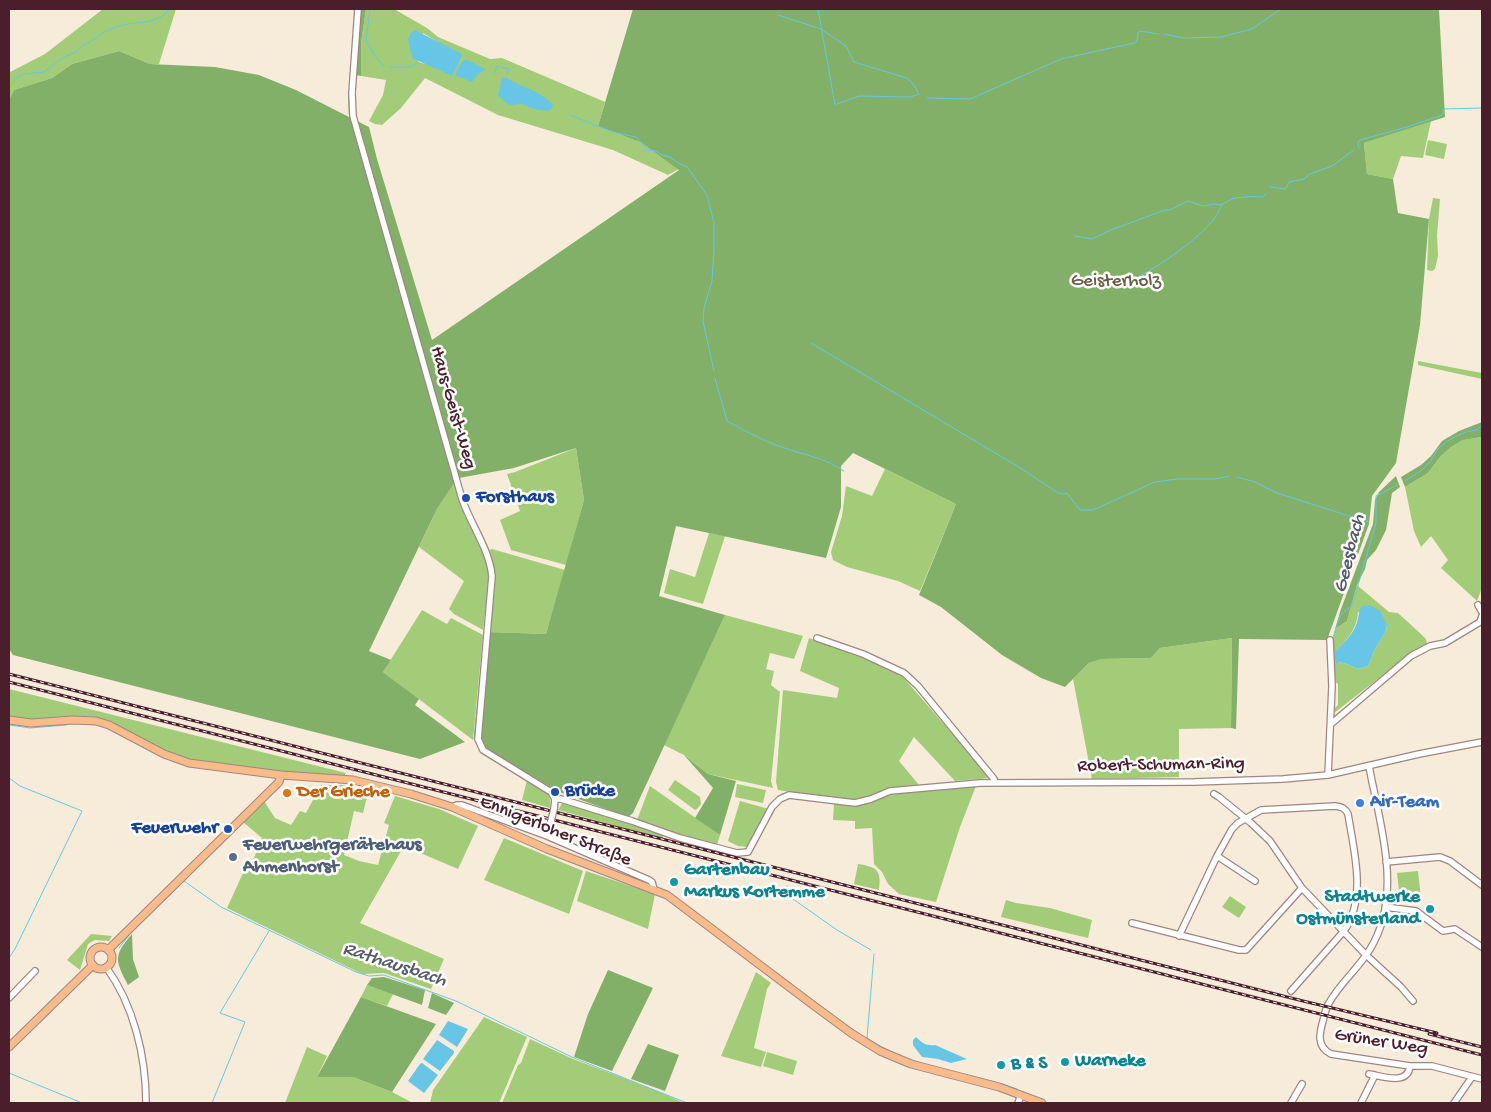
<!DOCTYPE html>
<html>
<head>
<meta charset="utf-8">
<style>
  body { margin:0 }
  #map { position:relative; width:1491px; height:1112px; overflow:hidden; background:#f7ecda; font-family:"Gochi Hand",sans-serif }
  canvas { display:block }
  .frame { position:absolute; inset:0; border:10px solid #4a1f2b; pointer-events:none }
</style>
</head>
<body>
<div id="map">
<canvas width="1491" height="1112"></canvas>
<div class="frame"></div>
</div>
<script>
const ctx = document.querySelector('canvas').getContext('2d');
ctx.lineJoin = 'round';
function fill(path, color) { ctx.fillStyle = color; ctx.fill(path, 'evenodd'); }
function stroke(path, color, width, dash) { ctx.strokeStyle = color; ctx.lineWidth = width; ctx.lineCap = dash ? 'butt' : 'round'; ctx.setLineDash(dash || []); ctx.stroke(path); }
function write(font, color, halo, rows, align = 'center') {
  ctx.font = font + ' "Gochi Hand",sans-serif'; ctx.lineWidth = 5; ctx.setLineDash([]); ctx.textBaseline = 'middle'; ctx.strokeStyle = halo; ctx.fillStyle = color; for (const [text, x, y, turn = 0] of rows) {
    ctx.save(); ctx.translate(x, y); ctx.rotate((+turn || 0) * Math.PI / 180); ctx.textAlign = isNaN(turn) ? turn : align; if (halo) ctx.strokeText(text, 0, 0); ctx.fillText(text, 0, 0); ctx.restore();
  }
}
const green = new Path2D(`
  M103 9H176L159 64H150L119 51 72 64 52 78 14 90 9 100 10 72 45 54Z
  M366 9H394L427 28 438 37 490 59 502 58 605 102 598 126 642 143 679 169 668 175 613 150 498 115 425 78 401 108 382 125 375 124 369 121 383 95 386 80 361 76V43ZM423 33 462 57 458 64 444 72 430 65 418 62Z
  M1431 121 1423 158 1401 156 1393 179 1367 174 1364 143Z
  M1428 140 1447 144 1444 159 1425 155Z
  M1433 198 1440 199 1437 236 1438 256 1435 269 1432 271 1427 270 1429 219Z
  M1418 361 1482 373V379L1418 365Z
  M1482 437V588L1477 601 1441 568 1448 560 1431 536 1421 547 1414 531 1405 487 1428 473 1440 457 1451 447 1463 440Z
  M576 448 584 500 566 565 511 550 500 520 520 511 507 474 515 472Z
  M885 469 956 504 920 591 898 581 847 567 833 560 831 552 842 516 846 486 872 496Z
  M455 482 465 515 479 542 487 563 489 576 483 630 454 614 449 609 464 581 419 547 437 509Z
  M709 533 725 536 703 604 664 593 670 569 695 577Z
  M492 549 565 570 546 634 489 632 495 576 489 550Z
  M1357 585 1389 612 1398 613 1421 634 1426 639 1427 645 1410 654 1334 713V709L1338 705V684L1334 681 1332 640 1335 629 1347 621ZM1358 612 1387 625 1386 631 1375 649 1368 666 1358 669 1347 664 1338 662 1335 653C1346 640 1357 630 1358 612Z
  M422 610 447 624 451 618 483 635 473 740 383 672Z
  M725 615 803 636 794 659 770 653 766 669 774 671 771 685 780 692 771 781 773 788 708 774 684 755 664 745Z
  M809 638 862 657 902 676 991 778 955 781 914 737 899 761 919 785 889 789 870 798 855 801 778 790 776 782 783 690 837 698 839 688 800 671Z
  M1232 638 1231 728 1179 729V777L1092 779 1073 679 1089 663 1102 659 1151 658 1160 648Z
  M9 689 346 773 344 776 306 774 194 761 164 751 103 719 88 716 31 720 9 717Z
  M527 780C540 788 553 791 550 808L522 800Z
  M675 780 700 797 701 804 697 809 695 810 668 790Z
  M737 784 766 790 763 803 735 797Z
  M321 785H344L369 789 363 813 354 811 344 855 359 861 378 865 389 825 384 823 395 796 439 809 478 826 458 869 404 846 360 923 444 959 431 989 384 973 363 974 356 971 227 908 244 871 248 873 262 838 243 822 264 801 275 818 291 825 300 811 306 813Z
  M650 786 720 835 717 845 679 835 637 820Z
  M976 786 960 827 936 902 899 894 888 884 882 872 874 864 872 828 855 829V821L833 820 834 803 857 806 891 793Z
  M740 801 769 809 747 847 738 846 728 841Z
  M562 803 572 805 664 835 662 838 558 810Z
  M504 838 583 871 569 914 484 880Z
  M858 864C876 867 882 869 879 890L854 884Z
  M586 871 655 894 648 929 577 901Z
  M1418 871 1421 898 1400 900 1397 873Z
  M1230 896 1246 907 1239 918 1222 907Z
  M1006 900 1016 903 1050 908 1092 920 1088 938 1001 917Z
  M91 934 112 936 109 941 95 940 88 944 80 970 67 960Z
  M756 972 771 983 767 989 754 1048 766 1052 761 1067 721 1056Z
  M367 985 393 994 387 1006 361 997Z
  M484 1017 527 1037 499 1103H430L433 1090Z
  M530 1039 573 1059 655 1090 684 1103H502L518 1065 521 1063Z
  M307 1047 327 1056 317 1077H353L392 1092 413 1103H285Z
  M767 1052 797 1061 793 1075 763 1066Z`);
const forest = new Path2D(`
  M357 9H366L361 43V76L356 75 354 105 350 117 352 118 455 482 437 509 369 651 391 660 383 672 419 699 415 705 465 742 420 759 13 655 9 649V100L14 90 52 78 72 64 119 51 150 64 215 67 259 75 296 90 349 117 348 98Z
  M633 9H1439L1445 117 1364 143 1367 174 1393 179 1398 213 1429 219 1420 325 1396 463 1372 496 1369 524 1327 640 1239 639 1236 729 1231 728 1232 638 1160 648 1151 658 1102 659 1089 663 1065 687 1041 678 1002 655 941 607 919 595 956 504 853 453 841 466V507L826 558 676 526 659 596 725 615 633 813 628 817 559 792 484 748 480 742 489 632 546 634 584 500 576 448 514 468 459 478 357 121 369 127 377 159 432 340 679 170 642 143 598 126Z
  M1482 422V437L1463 440 1451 447 1440 457 1428 473 1405 487 1401 477 1421 465 1431 456 1442 441 1459 431Z
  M1396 476 1400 487 1392 493 1386 530 1376 550 1367 560 1365 569 1357 585 1347 621 1335 629 1341 609 1373 524 1375 500 1379 492Z
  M684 755 708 774 736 781 720 835 695 818 713 788Z
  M132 934 133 959 139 977 128 985C115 960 113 956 132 934Z
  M608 970 653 988 612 1071 574 1057 588 1014Z
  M384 977 425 990 422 1005 367 985 372 978Z
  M432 993 454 1003 446 1015 428 1008Z
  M361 997 436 1024 392 1092 353 1077H317Z
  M648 1044 679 1055 665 1091 631 1079Z`);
const water = new Path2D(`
  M415 30 462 54V57L452 76 412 58 408 39 411 33Z
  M464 60H468L486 70 478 74 472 82 455 75 460 65Z
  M504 77 526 88C535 90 545 98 553 104L552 108 548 111 534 109 522 104 511 105 506 103 498 95 502 78Z
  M1370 605 1380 611 1387 625 1386 631 1375 649 1368 666 1358 669 1347 664 1338 662 1336 664 1334 653C1342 644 1352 636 1356 625 1359 618 1358 612 1362 606Z
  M448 1021 468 1029 457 1047 439 1035Z
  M916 1037C922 1043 926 1046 935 1045L967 1059 951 1063 938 1059 922 1057 913 1045V1040Z
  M437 1040 454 1051V1053L440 1071 423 1059Z
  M422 1063 438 1075 424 1093 408 1081 420 1064Z`);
const stream = new Path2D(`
  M370 9 366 41 375 56 384 66
  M818 9 835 105
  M778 15 821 29 846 46 854 62 907 78 914 85 919 94 910 97 859 96 837 104
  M1164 34 1183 38 1221 37 1252 29 1281 9
  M390 67H410L419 62
  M494 74 497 66 509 69 507 75
  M9 87 14 82 13 79 24 74 44 72 64 57 76 52C81 45 89 43 95 39 98 38 99 35 101 34 106 31 114 28 119 26 139 20 153 27 170 9
  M927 98 970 99 1061 59 1134 43 1137 41 1138 33 1140 31 1159 34
  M570 115 612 132 636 137 648 150 656 151 662 155 670 157 678 163 687 167 707 195 714 223V251L712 281 704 308 703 321 714 371
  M1359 148 1358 142 1360 140 1407 127 1442 115 1443 113V109L1482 108
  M1270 187 1285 189 1287 187 1289 182 1304 179 1310 174 1332 166 1354 150
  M1075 236 1092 239 1111 230 1165 210H1170L1188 201 1203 206 1214 204 1220 205C1224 204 1228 201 1232 199 1238 197 1255 196 1262 197L1266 194
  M1126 282C1151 273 1198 240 1214 219 1217 215 1219 210 1222 205
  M811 343 1022 469 1058 493 1063 494 1067 493 1080 510H1093L1155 482 1177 479H1216L1229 476
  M715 378 727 421C747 432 769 444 791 450 812 457 824 458 844 471
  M1237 477 1255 482 1277 493 1368 522
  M1405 481C1412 476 1421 472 1427 465 1432 461 1434 454 1438 449 1448 439 1463 431 1477 430L1482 425
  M1334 636C1338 621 1338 614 1352 606L1376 523V496L1397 485
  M9 725 30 728 66 725
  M474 739 484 639
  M9 778 20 786 82 811 15 949 9 958
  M787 886V894L793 899 837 930 871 950
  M119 948 133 930 184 881 221 907 356 972 369 976 384 975 456 1001 574 1058 687 1103
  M874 954 867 1038C881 1047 896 1055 912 1060 946 1072 982 1076 1017 1089
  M833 1016 861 1035
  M9 1073 82 1103
  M212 1103 245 1022 220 1013 269 931`);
const minor = new Path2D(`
  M358 9 352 93 353 116 462 499C471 525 489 548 492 576L478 739 483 750 551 792 555 799 554 809
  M1478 605 1482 612
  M817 638 863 654 904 673 918 686 994 779V782
  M1331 724 1411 656 1430 646 1445 643 1480 622 1482 616
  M1369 766C1379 821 1402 888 1374 942 1363 965 1341 981 1329 1003 1326 1007 1325 1013 1324 1017 1320 1031 1315 1046 1331 1054L1410 1066H1432L1482 1079
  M1328 775 1332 686 1330 640
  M1214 794 1219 797 1251 823 1270 841 1302 888 1366 955 1401 987 1413 1001
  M555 799H561L632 821 680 838 737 853 748 852 772 807 780 799 789 795 855 803 871 799 890 791 980 783 1194 782 1283 779 1328 775 1419 754 1482 742
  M452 807 457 805H462L547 836 649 880 652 882 654 889
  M1217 856 1255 881
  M1386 862 1440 857 1450 861 1482 885
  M1385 907 1416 911 1443 931 1455 929 1482 947
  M1132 923 1239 950H1246L1302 888
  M1179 936 1217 856 1232 829 1238 823 1261 810 1335 806C1342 807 1345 808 1348 814 1354 851 1367 898 1344 931L1291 991
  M106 967C134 1005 146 1057 146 1103
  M9 998 35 971
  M1369 1074C1382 1076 1408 1086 1410 1066
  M1018 1103 1021 1095
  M1291 1103 1302 1084
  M1361 1103 1375 1075
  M1454 1103 1472 1077`);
const major = new Path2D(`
  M9 720 31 723 73 720 96 721 109 725 164 754 189 763 281 775 353 780 411 794 452 807 547 849 667 895 813 1005 851 1033 880 1051 911 1064 999 1087 1042 1103
  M90 958a11 11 0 1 1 22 0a11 11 0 1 1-22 0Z
  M108 950 279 782 281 775
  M9 1047 93 965`);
const rail = new Path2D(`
  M9 674 1303 1001 1437 1033
  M9 682 1482 1055
  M1429 1034 1482 1047`);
const minorBridge = new Path2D(`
  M550 825 554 809`);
const markers = [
  [466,498,5,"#1a4fb4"],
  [555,792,5,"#1a4fb4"],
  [287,793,5,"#e8710a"],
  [1360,803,5,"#3f7fe0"],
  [228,829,5,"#1a4fb4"],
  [233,857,5,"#5c6f8a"],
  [674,882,5,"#0f9aa8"],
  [1430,909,5,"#0f9aa8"],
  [1065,1062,5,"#0f9aa8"],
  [1001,1065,5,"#0f9aa8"]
];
const parkNames = [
  ["Geisterholz",1116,282]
];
const streetNames = [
  ["Haus-Geist-Weg",452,408,74],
  ["Robert-Schuman-Ring",1161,766,-1],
  ["Ennigerloher Straße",555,832,22],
  ["Grüner Weg",1381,1043,9]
];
const transitNames = [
  ["Forsthaus",476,498],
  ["Brücke",565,792],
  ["Feuerwehr",218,829,"right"]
];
const foodNames = [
  ["Der Grieche",297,793]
];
const shopNames = [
  ["Air-Team",1370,803]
];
const serviceNames = [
  ["Feuerwehrgerätehaus",243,846],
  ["Ahmenhorst",243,868]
];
const cultureNames = [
  ["Gartenbau",684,871],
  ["Markus Kortemme",684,893],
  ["Stadtwerke",1420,898,"right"],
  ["Ostmünsterland",1420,920,"right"],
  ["Warneke",1075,1062],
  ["B & S",1011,1065]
];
const waterNames = [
  ["Geesbach",1351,554,-76],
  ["Rathausbach",394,966,18]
];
fill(green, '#a3cc78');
fill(forest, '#82b068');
fill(water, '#67c6e5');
stroke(stream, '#67c6e5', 1);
stroke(minor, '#a08682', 8);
stroke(major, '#a08682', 9);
stroke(minor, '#fff', 5.5);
stroke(major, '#fabb8b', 7);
stroke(rail, '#4a1f2b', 3);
stroke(rail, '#fff', 1, [4]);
stroke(minorBridge, '#a08682', 8, []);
stroke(minorBridge, '#fff', 5.5);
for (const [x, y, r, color] of markers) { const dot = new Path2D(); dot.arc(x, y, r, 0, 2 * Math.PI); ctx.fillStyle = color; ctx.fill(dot); stroke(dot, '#fff', 2); }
write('19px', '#695c46', '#fff', parkNames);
write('19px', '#4a1f2b', '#fff', streetNames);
write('bold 19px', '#164399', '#fff', transitNames, 'left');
write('bold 19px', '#c56008', '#fff', foodNames, 'left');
write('bold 19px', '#366cbe', '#fff', shopNames, 'left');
write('bold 19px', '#4e5e75', '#fff', serviceNames, 'left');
write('bold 19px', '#0d838f', '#fff', cultureNames, 'left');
write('italic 20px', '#54596c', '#fff', waterNames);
</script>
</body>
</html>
